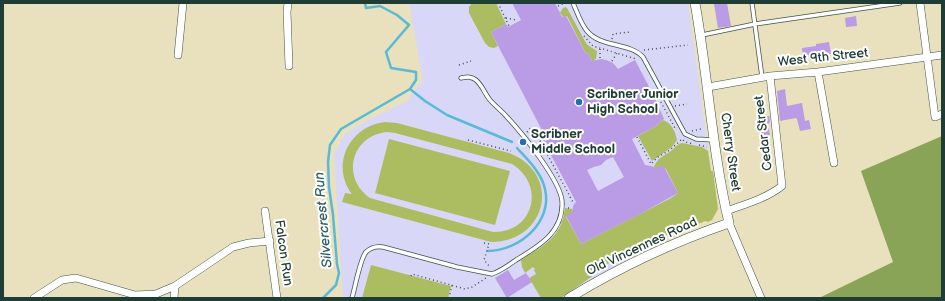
<!DOCTYPE html>
<html>
<head>
<meta charset="utf-8">
<style>
  body { margin:0 }
  #map { position:relative; width:945px; height:301px; overflow:hidden; background:#e9e0bd; font-family:"Balsamiq Sans",sans-serif }
  canvas { display:block }
  .frame { position:absolute; inset:0; border:4px solid #1f3d34; pointer-events:none }
</style>
</head>
<body>
<div id="map">
<canvas width="945" height="301"></canvas>
<div class="frame"></div>
</div>
<script>
const ctx = document.querySelector('canvas').getContext('2d');
ctx.lineJoin = 'round';
function fill(path, color) { ctx.fillStyle = color; ctx.fill(path, 'evenodd'); }
function stroke(path, color, width, dash) { ctx.strokeStyle = color; ctx.lineWidth = width; ctx.lineCap = dash ? 'butt' : 'round'; ctx.setLineDash(dash || []); ctx.stroke(path); }
function write(font, color, halo, rows, align = 'center') {
  ctx.font = font + ' "Balsamiq Sans",sans-serif'; ctx.lineWidth = 4; ctx.setLineDash([]); ctx.textBaseline = 'middle'; ctx.strokeStyle = halo; ctx.fillStyle = color; for (const [text, x, y, turn = 0] of rows) {
    ctx.save(); ctx.translate(x, y); ctx.rotate((+turn || 0) * Math.PI / 180); ctx.textAlign = isNaN(turn) ? turn : align; if (halo) ctx.strokeText(text, 0, 0); ctx.fillText(text, 0, 0); ctx.restore();
  }
}
const built = new Path2D(`
  M409 3H688L716 206 563 298H343L334 154 345 134 368 120 407 101 423 80Z`);
const green = new Path2D(`
  M472 3H496L506 24 491 32 498 46 494 48 489 47 485 43 469 13V7Z
  M565 7 567 8 586 43 589 46 597 51 596 59 594 60 598 67 596 68 588 53 586 54 567 16 563 17 559 11 561 12 562 9Z
  M663 120C671 122 676 133 677 140L672 147 652 161 638 136 658 125 657 124Z
  M385 122 397 123 509 153C562 173 548 242 491 242L342 202 345 193 352 194C330 164 350 126 385 122ZM387 132 395 133 512 164C546 185 534 233 493 232L370 198C341 177 351 136 387 132Z
  M389 139 510 171 495 225 375 193Z
  M682 143 702 147 708 151 711 171H713L718 209 712 220 708 222 705 221 696 225 694 222 593 271 594 275 561 298H541L529 278 536 274 534 270 535 269 533 267 525 273 522 267 521 260C543 246 562 237 565 208L572 209 573 213 566 217 581 244 671 198 678 193 667 171 665 168 656 169 654 167C657 158 664 156 671 151 675 148 677 144 682 143Z
  M371 265 451 286 448 298H362Z`);
const forest = new Path2D(`
  M942 136V298H819L893 262 861 171Z`);
const stream = new Path2D(`
  M410 89 425 101 447 115 512 142
  M488 251C519 251 553 222 545 189 541 172 528 160 517 148
  M323 298 336 285 339 273 337 264 333 215 329 187 328 162 330 145 341 129 410 89 416 80V72L391 68 386 52 409 25 397 15 380 6 366 8 365 3`);
const building = new Path2D(`
  M512 3H555L562 17 566 16 586 54 588 53 592 61 601 59 606 60 613 63 618 69 635 60 655 98 664 119 657 124 658 125 632 139 645 165 651 166 657 168 663 165 678 193 640 214 581 244 566 216 572 213 573 206 576 202 544 142 547 140 491 32 506 24 508 27 521 20ZM613 157 624 177 598 191 587 170 594 167 601 165 606 160Z
  M721 3H727L731 26 718 28 714 4Z
  M856 16 857 26 846 27 845 18Z
  M829 42 831 54 803 58 802 48 816 46V44Z
  M785 89 787 106 802 103 805 121 809 120 811 129 800 131 797 119 796 118 780 121 777 91Z
  M769 116 770 122 768 124 770 135 762 136 759 117Z
  M508 270 514 280 526 273 532 282 507 298 495 278Z`);
const path = new Path2D(`
  M498 3 509 26
  M558 6 565 3
  M506 18 516 20
  M584 36 593 46 636 59
  M612 39 613 34 630 32
  M644 50 688 45
  M600 58V48
  M612 61 617 53
  M459 65 471 61
  M657 95 676 130
  M675 106 687 104
  M692 131 701 129
  M527 132 531 127
  M538 137 574 204
  M637 137 651 164 658 157 670 150 682 139 685 142 693 144
  M468 140 511 151
  M537 145 547 138
  M699 145 707 147
  M568 208H572
  M484 243 489 244 484 260 490 267
  M411 276 412 274 465 289 472 287 486 278
  M449 298 452 285`);
const service = new Path2D(`
  M573 3C577 12 581 24 587 31 601 48 629 42 643 57L685 134 696 139 714 140
  M752 3 762 77
  M702 35 755 24 900 3
  M352 298C355 288 360 259 366 252 371 247 377 246 383 247L457 267 492 274C501 271 509 265 516 260 539 246 564 232 562 201 560 180 522 133 507 117 502 111 495 106 490 100 485 94 482 85 476 80 471 76 467 77 461 78`);
const minor = new Path2D(`
  M288 3 287 12 289 66
  M920 3 935 117 942 114
  M178 55 183 3
  M818 72 834 163
  M708 87 770 76 818 72 942 55
  M265 211 277 298
  M726 211C746 204 765 199 782 186L770 76
  M729 223 761 298
  M34 298 62 280 76 278 135 295 156 294 175 286 233 247 249 243 270 241
  M174 298 175 286`);
const tertiary = new Path2D(`
  M569 298C620 267 673 242 729 223 712 151 708 76 695 3`);
const markers = [
  [579,102,4,"#1f6fb2"],
  [523,142,4,"#1f6fb2"]
];
const streetNames = [
  ["West 9th Street",823,58,-6],
  ["Cedar Street",764,133,-97],
  ["Cherry Street",730,152,82],
  ["Old Vincennes Road",642,247,-25],
  ["Falcon Run",283,253,82]
];
const poiNames = [
  ["Scribner Junior",587,95],
  ["High School",587,110],
  ["Scribner",531,135],
  ["Middle School",531,150]
];
const waterNames = [
  ["Silvercrest Run",324,220,-95]
];
fill(built, '#d9d7f8');
fill(green, '#acbd61');
fill(forest, '#89a457');
stroke(stream, '#58bad7', 2.5);
fill(building, '#ba9be6');
stroke(service, '#3d5549', 5);
stroke(minor, '#3d5549', 8);
stroke(tertiary, '#3d5549', 10);
stroke(path, '#3d5549', 1.5, [1, 3]);
stroke(service, '#fff', 3.5);
stroke(minor, '#fff', 7);
stroke(tertiary, '#fff', 9);
for (const [x, y, r, color] of markers) { const dot = new Path2D(); dot.arc(x, y, r, 0, 2 * Math.PI); ctx.fillStyle = color; ctx.fill(dot); stroke(dot, '#fff', 1.5); }
write('13px', '#1f3d34', '#fff', streetNames);
write('bold 13px', '#1f3d34', '#fff', poiNames, 'left');
write('italic 14px', '#306265', '#fff', waterNames);
</script>
</body>
</html>
